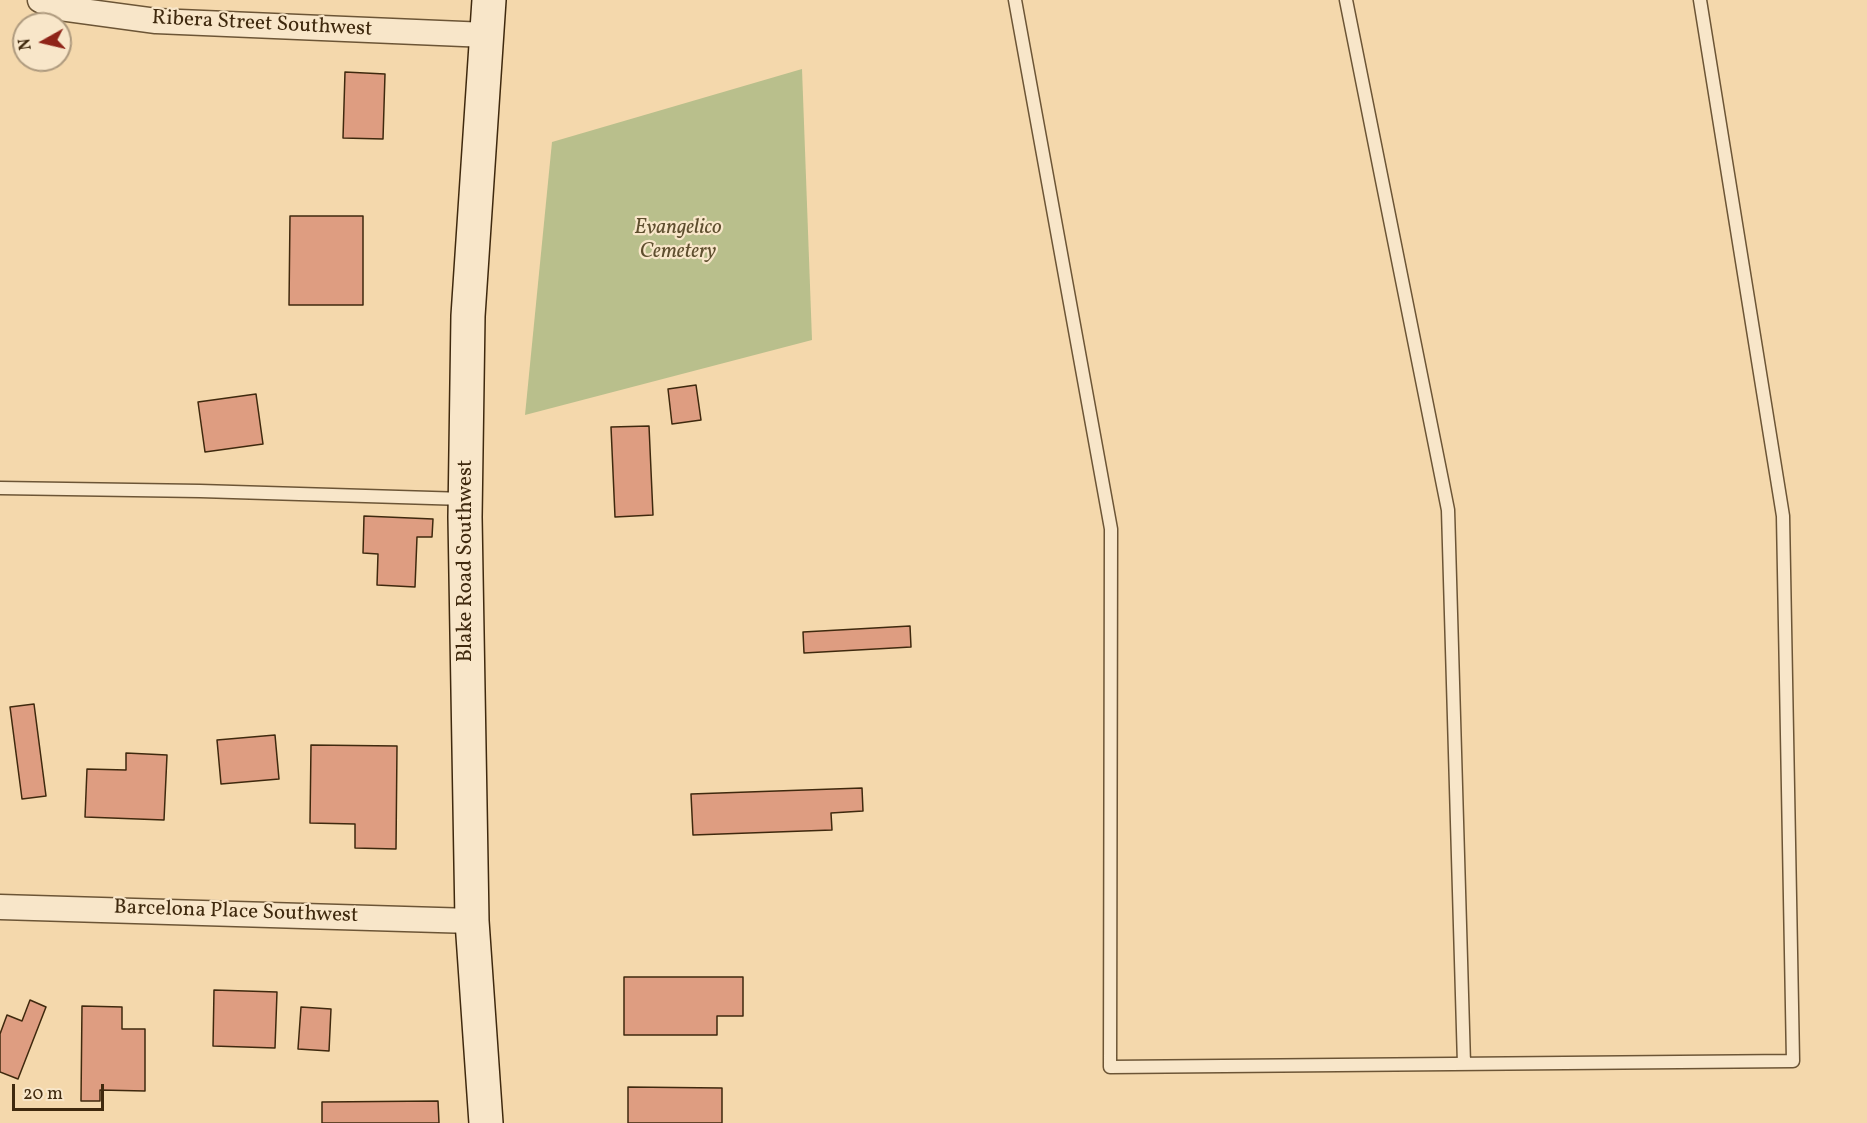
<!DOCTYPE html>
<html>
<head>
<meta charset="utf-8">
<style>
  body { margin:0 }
  #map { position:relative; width:1867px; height:1123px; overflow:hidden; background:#f4d8ac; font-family:Vollkorn,serif }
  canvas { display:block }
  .north { position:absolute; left:12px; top:12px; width:60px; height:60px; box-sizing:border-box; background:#f8e6c9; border:2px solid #ae9a7e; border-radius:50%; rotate:262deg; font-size:16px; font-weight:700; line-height:24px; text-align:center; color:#3f290e }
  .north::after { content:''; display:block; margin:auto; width:21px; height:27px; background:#8f2418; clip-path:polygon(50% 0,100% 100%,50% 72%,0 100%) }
  .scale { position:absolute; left:12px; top:1084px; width:92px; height:27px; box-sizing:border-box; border:3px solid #3f290e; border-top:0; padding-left:8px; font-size:18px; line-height:21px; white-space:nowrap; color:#3f290e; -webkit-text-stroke:4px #f8e6c9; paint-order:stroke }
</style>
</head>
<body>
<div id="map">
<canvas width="1867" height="1123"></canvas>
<div class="north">N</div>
<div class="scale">20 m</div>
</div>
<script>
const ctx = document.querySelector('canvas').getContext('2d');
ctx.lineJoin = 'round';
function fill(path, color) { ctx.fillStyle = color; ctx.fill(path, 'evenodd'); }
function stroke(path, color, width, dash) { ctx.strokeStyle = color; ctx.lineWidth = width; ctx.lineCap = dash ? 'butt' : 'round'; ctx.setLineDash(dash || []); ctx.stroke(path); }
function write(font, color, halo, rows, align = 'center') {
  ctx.font = font + ' Vollkorn,serif'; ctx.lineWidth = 4.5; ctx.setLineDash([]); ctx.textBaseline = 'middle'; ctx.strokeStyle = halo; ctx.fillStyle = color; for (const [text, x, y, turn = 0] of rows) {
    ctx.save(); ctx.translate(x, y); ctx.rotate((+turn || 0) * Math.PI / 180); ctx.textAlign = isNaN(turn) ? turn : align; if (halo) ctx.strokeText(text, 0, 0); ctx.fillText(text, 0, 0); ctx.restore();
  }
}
const green = new Path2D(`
  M802 69 812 340 525 415 552 142Z`);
const building = new Path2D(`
  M345 72 385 74 383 139 343 138Z
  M290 216H363V305H289Z
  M696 385 701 420 672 424 668 389Z
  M256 394 263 444 205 452 198 402Z
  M649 426 653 515 615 517 611 427Z
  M364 516 433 519 432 537H417L415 587 377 585 378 554 363 553Z
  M910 626 911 647 804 653 803 632Z
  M34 704 46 796 22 799 10 707Z
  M275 735 279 779 221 784 217 740Z
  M311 745 397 746 396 849 355 848V824L310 823Z
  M126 753 167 755 164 820 85 817 87 769 126 770Z
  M862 788 863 811 831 813 832 830 693 835 691 794Z
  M624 977H743V1016H717V1035H624Z
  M214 990 277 992 275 1048 213 1046Z
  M30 1000 46 1007 18 1079 0 1072V1034L7 1015 22 1021Z
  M82 1006 122 1007V1029H145V1091L100 1090V1101H81Z
  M301 1007 331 1009 329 1051 298 1049Z
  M628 1087 722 1088V1123H628Z
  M438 1101 439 1123H322V1102Z`);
const service = new Path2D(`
  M1015 0 1111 529 1110 1067 1793 1061 1783 516 1700 0
  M1346 0 1448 510 1464 1064
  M0 488 200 491 465 499`);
const minor = new Path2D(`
  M40 0 53 7 156 21 487 35
  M0 907 472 921`);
const secondary = new Path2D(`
  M486 1123 472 921 465 517 468 316 489 0`);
const streetNames = [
  ["Ribera Street Southwest",262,25,3],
  ["Blake Road Southwest",467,561,-90],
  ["Barcelona Place Southwest",236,913,2]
];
const parkNames = [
  ["Evangelico",678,229],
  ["Cemetery",678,253]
];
fill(green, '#b9bf8c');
fill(building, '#de9d81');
stroke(building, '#3f290e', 1.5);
stroke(service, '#6c5536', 15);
stroke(minor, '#6c5536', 27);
stroke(secondary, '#3f290e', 36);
stroke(service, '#f8e6c9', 12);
stroke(minor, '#f8e6c9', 24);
stroke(secondary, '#f8e6c9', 33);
write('21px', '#3f290e', '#f8e6c9', streetNames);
write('italic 21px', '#5e4e2e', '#f8e6c9', parkNames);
</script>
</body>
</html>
